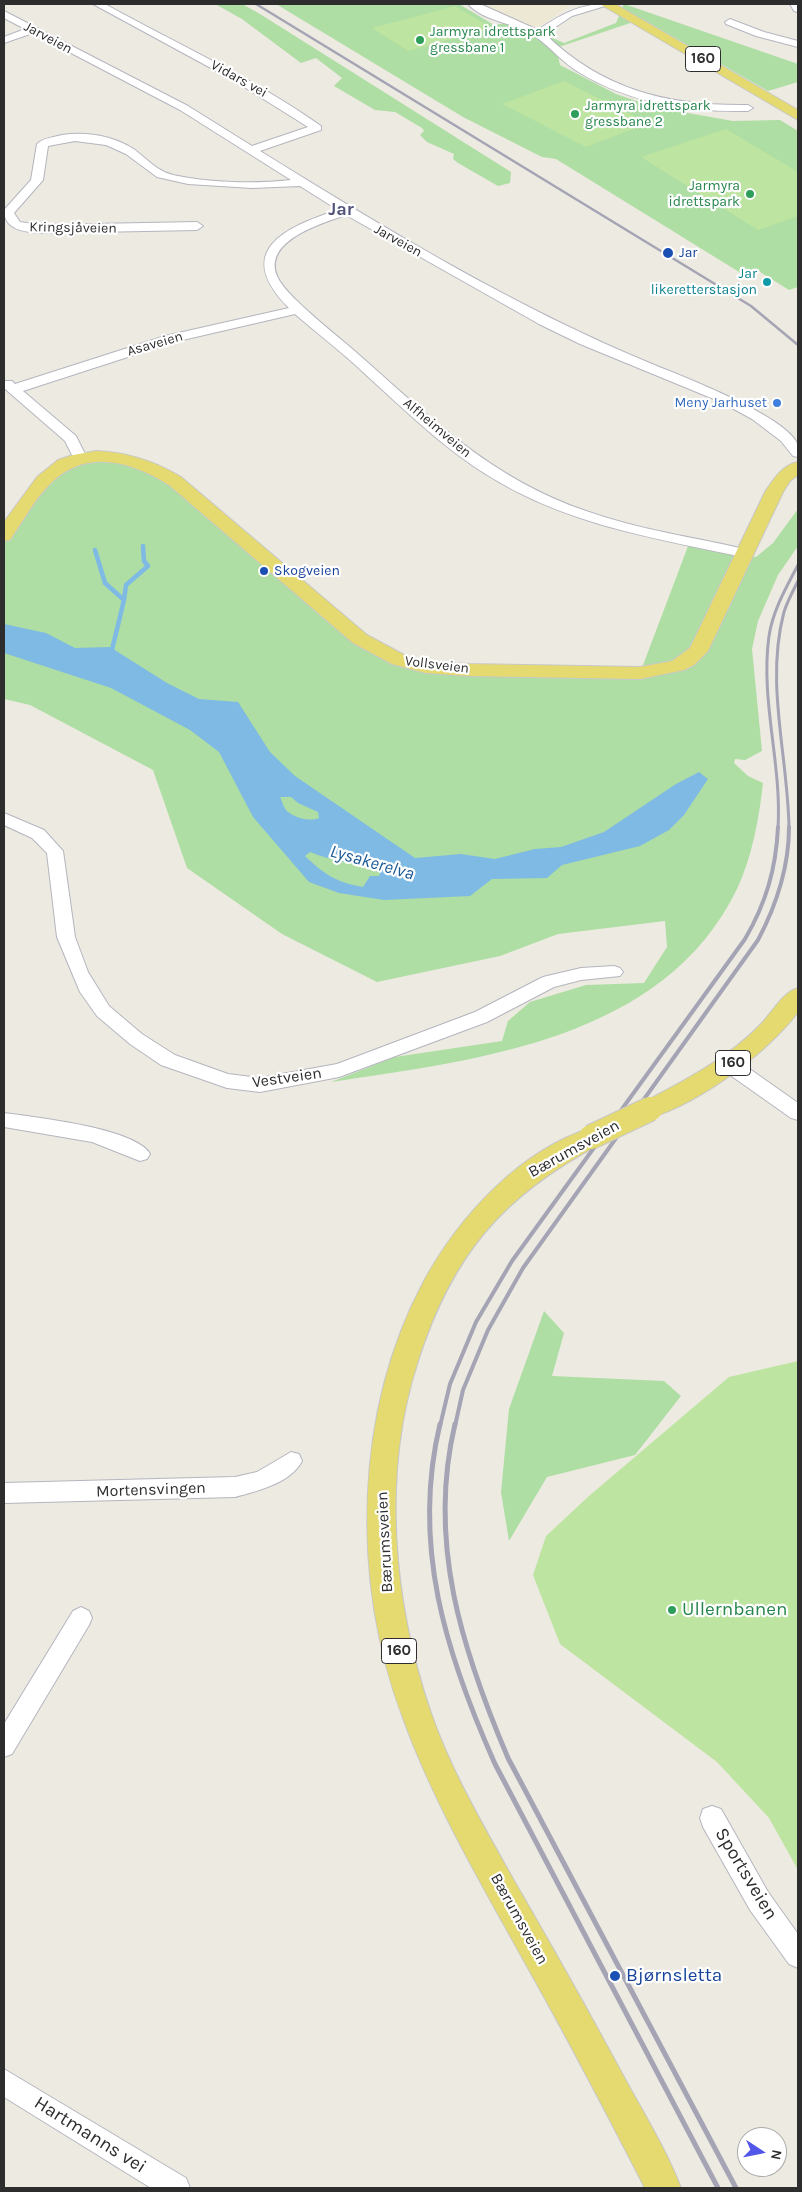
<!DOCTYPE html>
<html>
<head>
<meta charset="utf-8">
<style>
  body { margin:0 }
  #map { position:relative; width:802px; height:2192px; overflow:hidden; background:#edeae1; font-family:Karla,sans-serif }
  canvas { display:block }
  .frame { position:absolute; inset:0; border:5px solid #2d2d2d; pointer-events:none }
  .north { position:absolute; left:737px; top:2127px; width:50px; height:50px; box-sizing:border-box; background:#fff; border:1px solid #ababab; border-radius:50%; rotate:101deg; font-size:14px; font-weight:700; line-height:20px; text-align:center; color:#2d2d2d }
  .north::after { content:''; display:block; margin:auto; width:18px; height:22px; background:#5257e9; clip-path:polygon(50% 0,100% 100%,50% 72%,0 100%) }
</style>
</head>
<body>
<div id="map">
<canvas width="802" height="2192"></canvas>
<div class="frame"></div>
<div class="north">N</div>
</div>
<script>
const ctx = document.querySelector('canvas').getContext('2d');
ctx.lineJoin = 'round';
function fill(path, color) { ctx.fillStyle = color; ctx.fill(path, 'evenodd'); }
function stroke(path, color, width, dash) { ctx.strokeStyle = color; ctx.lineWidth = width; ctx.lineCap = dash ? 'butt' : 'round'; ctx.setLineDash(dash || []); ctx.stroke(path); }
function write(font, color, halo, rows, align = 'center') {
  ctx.font = font + ' Karla,sans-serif'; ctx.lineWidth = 4.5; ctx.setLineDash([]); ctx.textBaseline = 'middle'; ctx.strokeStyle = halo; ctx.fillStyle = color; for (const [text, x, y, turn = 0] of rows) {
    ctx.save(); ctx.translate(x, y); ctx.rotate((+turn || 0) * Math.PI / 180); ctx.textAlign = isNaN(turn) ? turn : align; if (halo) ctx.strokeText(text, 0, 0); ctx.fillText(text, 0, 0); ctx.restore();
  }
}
const education = new Path2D(`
  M480 4H569L571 5 538 28 504 17Z`);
const green = new Path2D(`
  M215 4H242L260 14 511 172 510 183 498 186 458 163 453 159 454 154 427 142 420 135 424 131 422 128 395 112 375 110 334 86 342 78 316 58 301 63 242 19Z
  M276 4H459L494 25 507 23 536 36H548L564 43 616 23 624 4 798 64V82L768 91 642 19 556 48 560 65 616 94 654 107 733 121 780 120 798 131V287L789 290 757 270 744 275 556 159 542 157 463 117Z
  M94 456 158 470 346 627 426 667 640 673 690 541 756 557 773 543 798 509V546L778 575 758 621 752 649 762 751 745 760 735 759 734 763 748 776 763 783C759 819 752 857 737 889 664 1040 477 1060 331 1082L395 1057 502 1041 508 1021 530 1002 586 985 644 983 667 947 665 921 558 934 500 956 377 982 282 934 187 868 153 770 30 705 4 699V535L41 482Z
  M544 1311 564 1333 552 1376 664 1381 681 1396 635 1455 547 1477 509 1541 501 1492 509 1409Z`);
const pitch = new Path2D(`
  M455 6 492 28 408 51 372 28Z
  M564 81 649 123 586 147 502 104Z
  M726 129 798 172V216L758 230 641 157Z
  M798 1361V1870L769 1818 717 1762 560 1644 533 1575 546 1536 589 1496 729 1377Z`);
const water = new Path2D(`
  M4 624 46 633 75 648 110 647 167 683 199 699 238 702 270 752 295 776 415 858 461 854 495 859 535 849 561 847 604 832 676 784 699 772 708 779 684 815 669 830 640 846 562 865 547 878 492 879 470 896 384 900 339 893 309 882 253 817 219 752 190 730 111 688 4 653ZM280 797H291L298 803 318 812 319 818C309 822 296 818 288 812 284 809 282 801 280 797ZM310 852C333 862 359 862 380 873L379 876H370L363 887C336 882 325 875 305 856Z`);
const stream = new Path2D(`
  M95 550 105 583 124 600 111 654
  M124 600 126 585 148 566 144 561 143 546`);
const minor = new Path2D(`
  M93 4H105C177 44 253 78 321 126V130L260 151C386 229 514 307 652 364 679 375 792 418 798 446 799 449 798 454 798 457L793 456 781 441 752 419 721 402 580 344 539 324 346 215C323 223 260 241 278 278 282 286 289 293 295 299 317 321 343 340 366 361 436 423 495 480 586 511 639 530 694 537 748 550L750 553 748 556 743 557C659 539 574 526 499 482 449 454 406 411 364 373 342 352 318 334 295 314L174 342 23 391 76 436 87 458 85 461H75L65 441 4 388V381H12L15 384 165 336 289 308C232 251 285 227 338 210L300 186 252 188 188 184 157 177 126 154 106 145 75 141 48 146 43 180 14 213 20 222 40 225 197 222 203 226 197 230 40 233C25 232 4 230 4 210L31 180 37 144C43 138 54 137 62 135 86 131 115 136 135 150 148 160 157 171 173 175 210 183 254 184 291 180L180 110 33 33 4 43V37L25 29 4 18V11L188 106 252 146 308 127 233 80Z
  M468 4H480L538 30C560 15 579 4 606 4L605 6 572 16 545 34C604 91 669 106 748 105L753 108 748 111C690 112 631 104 580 73 563 63 551 48 536 37 516 22 485 23 468 4Z
  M790 4H798V12L794 11Z
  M730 19 764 32 798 41V47L756 36 726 24 725 22Z
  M4 813 44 830 63 851 75 937 88 972 109 1006 142 1034 175 1055 228 1074 260 1078 337 1064 475 1012 543 977 581 968 614 966 620 968 623 972 620 976 581 980 554 987 487 1022 339 1077 260 1092 227 1088 161 1065 130 1044 97 1016 80 992 57 937 47 853 32 838 4 825Z
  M730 1058 737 1060 798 1103V1120L791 1118 723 1070 721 1065 723 1060Z
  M4 1113C33 1117 136 1128 150 1154L147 1159 140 1161 92 1142 4 1127Z
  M291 1452 299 1454 302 1461C291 1483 257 1491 235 1497L4 1503V1483L235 1477 257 1472Z
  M81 1607 89 1611 92 1618 89 1625 12 1754 4 1757V1724L73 1611Z
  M712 1806 721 1809 768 1892 798 1934V1968L789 1964 750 1910 703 1827 700 1818 703 1809Z
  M4 2069 186 2178 190 2188H151L4 2097Z`);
const major = new Path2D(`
  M600 4H615L798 110V120Z
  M96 451C127 452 154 461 181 477L367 635 406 656 426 661 469 664 640 667 672 661 690 648 765 492C774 479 782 465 798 462V475L790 481 783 492 708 651 694 665 684 670 640 679 469 676 426 673 392 664 353 643 169 485C131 461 85 448 50 484 34 500 23 521 10 540L4 541V522L37 477 58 460 73 455Z
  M798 988V1012C766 1054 701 1102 650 1118L642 1115 638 1109 642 1103C684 1081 727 1059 760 1025 772 1013 783 992 798 988Z
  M591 1128 600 1130 603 1137 600 1144C502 1196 452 1255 418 1361 381 1474 393 1602 431 1713 451 1771 483 1825 513 1879 549 1941 584 2003 618 2066 639 2106 665 2146 681 2188H645C607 2114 569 2041 528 1968 483 1886 435 1806 403 1718 351 1580 354 1412 424 1281 459 1217 520 1150 591 1128Z`);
const railFar3 = new Path2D(`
  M256 4 751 306 798 345`);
const railFar2 = new Path2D(`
  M778 828C782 764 760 700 769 636 773 610 786 588 798 565
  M789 828C788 756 765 683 784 612 787 602 793 591 798 581`);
const railFar1 = new Path2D(`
  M440 1426 450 1384 476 1322 512 1261 745 939C766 903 776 869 778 827
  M455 1426 463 1390 488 1330 523 1268 758 940C777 904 789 868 789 827`);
const rail = new Path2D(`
  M440 1424C411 1545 446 1654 495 1764L718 2188
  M455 1424C427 1542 462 1650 508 1758L736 2188`);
const majorBridge = new Path2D(`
  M591 1137 650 1109`);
const markers = [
  [420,40,5,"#2e9e5b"],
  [575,114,5,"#2e9e5b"],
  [750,194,5,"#2e9e5b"],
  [668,253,6,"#1a4fb4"],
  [767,282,5,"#0f9aa8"],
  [777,403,5,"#3f7fe0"],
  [264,571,5,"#1a4fb4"],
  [672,1610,5,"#2e9e5b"],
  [615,1976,6,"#1a4fb4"]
];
const farLeisurenames = [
  ["Jarmyra idrettspark",430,32],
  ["gressbane 1",430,48],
  ["Jarmyra idrettspark",585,106],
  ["gressbane 2",585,122],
  ["Jarmyra",740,186,"right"],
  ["idrettspark",740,202,"right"]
];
const farStreetnames = [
  ["Jarveien",48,38,28],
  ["Vidars vei",239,79,29],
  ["Kringsjåveien",73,228,1],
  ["Jarveien",398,241,29],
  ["Asaveien",155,344,-16],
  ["Alfheimveien",437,428,40],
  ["Vollsveien",437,665,7]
];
const farTransitnames = [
  ["Jar",679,253],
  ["Skogveien",274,571]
];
const farCulturenames = [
  ["Jar",757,274],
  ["likeretterstasjon",757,290]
];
const farShopnames = [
  ["Meny Jarhuset",767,403]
];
const shields = [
  [703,59,35],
  [733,1063,35],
  [399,1651,35]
];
const shieldNames = [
  ["160",703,59],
  ["160",733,1063],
  ["160",399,1651]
];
const streetNames = [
  ["Vestveien",287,1078,-8],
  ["Bærumsveien",574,1149,-29],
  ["Mortensvingen",151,1490,-2],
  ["Bærumsveien",385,1542,-93],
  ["Bærumsveien",519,1919,61]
];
const farDistrictnames = [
  ["Jar",341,210]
];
const waterNames = [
  ["Lysakerelva",372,863,16]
];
const nearLeisurenames = [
  ["Ullernbanen",682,1610]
];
const nearStreetnames = [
  ["Sportsveien",746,1874,59],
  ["Hartmanns vei",90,2135,32]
];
const nearTransitnames = [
  ["Bjørnsletta",626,1976]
];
fill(education, '#ede8d3');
fill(green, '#aedea3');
fill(pitch, '#bde4a0');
fill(water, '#7fbae4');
stroke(stream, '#7fbae4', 4.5);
stroke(minor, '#b4b5bf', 2);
stroke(major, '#c8c8c8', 2);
fill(minor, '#fff');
fill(major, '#e4da6f');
stroke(railFar3, '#a4a4b5', 2.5);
stroke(railFar2, '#a4a4b5', 3);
stroke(railFar1, '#a4a4b5', 4);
stroke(rail, '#a4a4b5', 5);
stroke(majorBridge, '#c8c8c8', 26, []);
stroke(majorBridge, '#e4da6f', 24);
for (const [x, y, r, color] of markers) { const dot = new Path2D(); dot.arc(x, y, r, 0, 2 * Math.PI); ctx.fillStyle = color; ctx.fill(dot); stroke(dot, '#fff', 2); }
write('14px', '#27864d', '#fff', farLeisurenames, 'left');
write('14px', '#2d2d2d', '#fff', farStreetnames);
write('14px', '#164399', '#fff', farTransitnames, 'left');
write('14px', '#0d838f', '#fff', farCulturenames, 'right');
write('14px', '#366cbe', '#fff', farShopnames, 'right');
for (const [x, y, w] of shields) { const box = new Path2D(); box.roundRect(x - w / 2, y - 12.5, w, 25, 4); ctx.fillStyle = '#fff'; ctx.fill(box); stroke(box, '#2d2d2d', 1); }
write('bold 15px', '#2d2d2d', null, shieldNames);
write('16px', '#2d2d2d', '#fff', streetNames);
write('bold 18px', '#51527a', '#fff', farDistrictnames);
write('italic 18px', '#1b5893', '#fff', waterNames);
write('19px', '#27864d', '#fff', nearLeisurenames, 'left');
write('19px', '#2d2d2d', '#fff', nearStreetnames);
write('19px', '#164399', '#fff', nearTransitnames, 'left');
</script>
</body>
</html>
